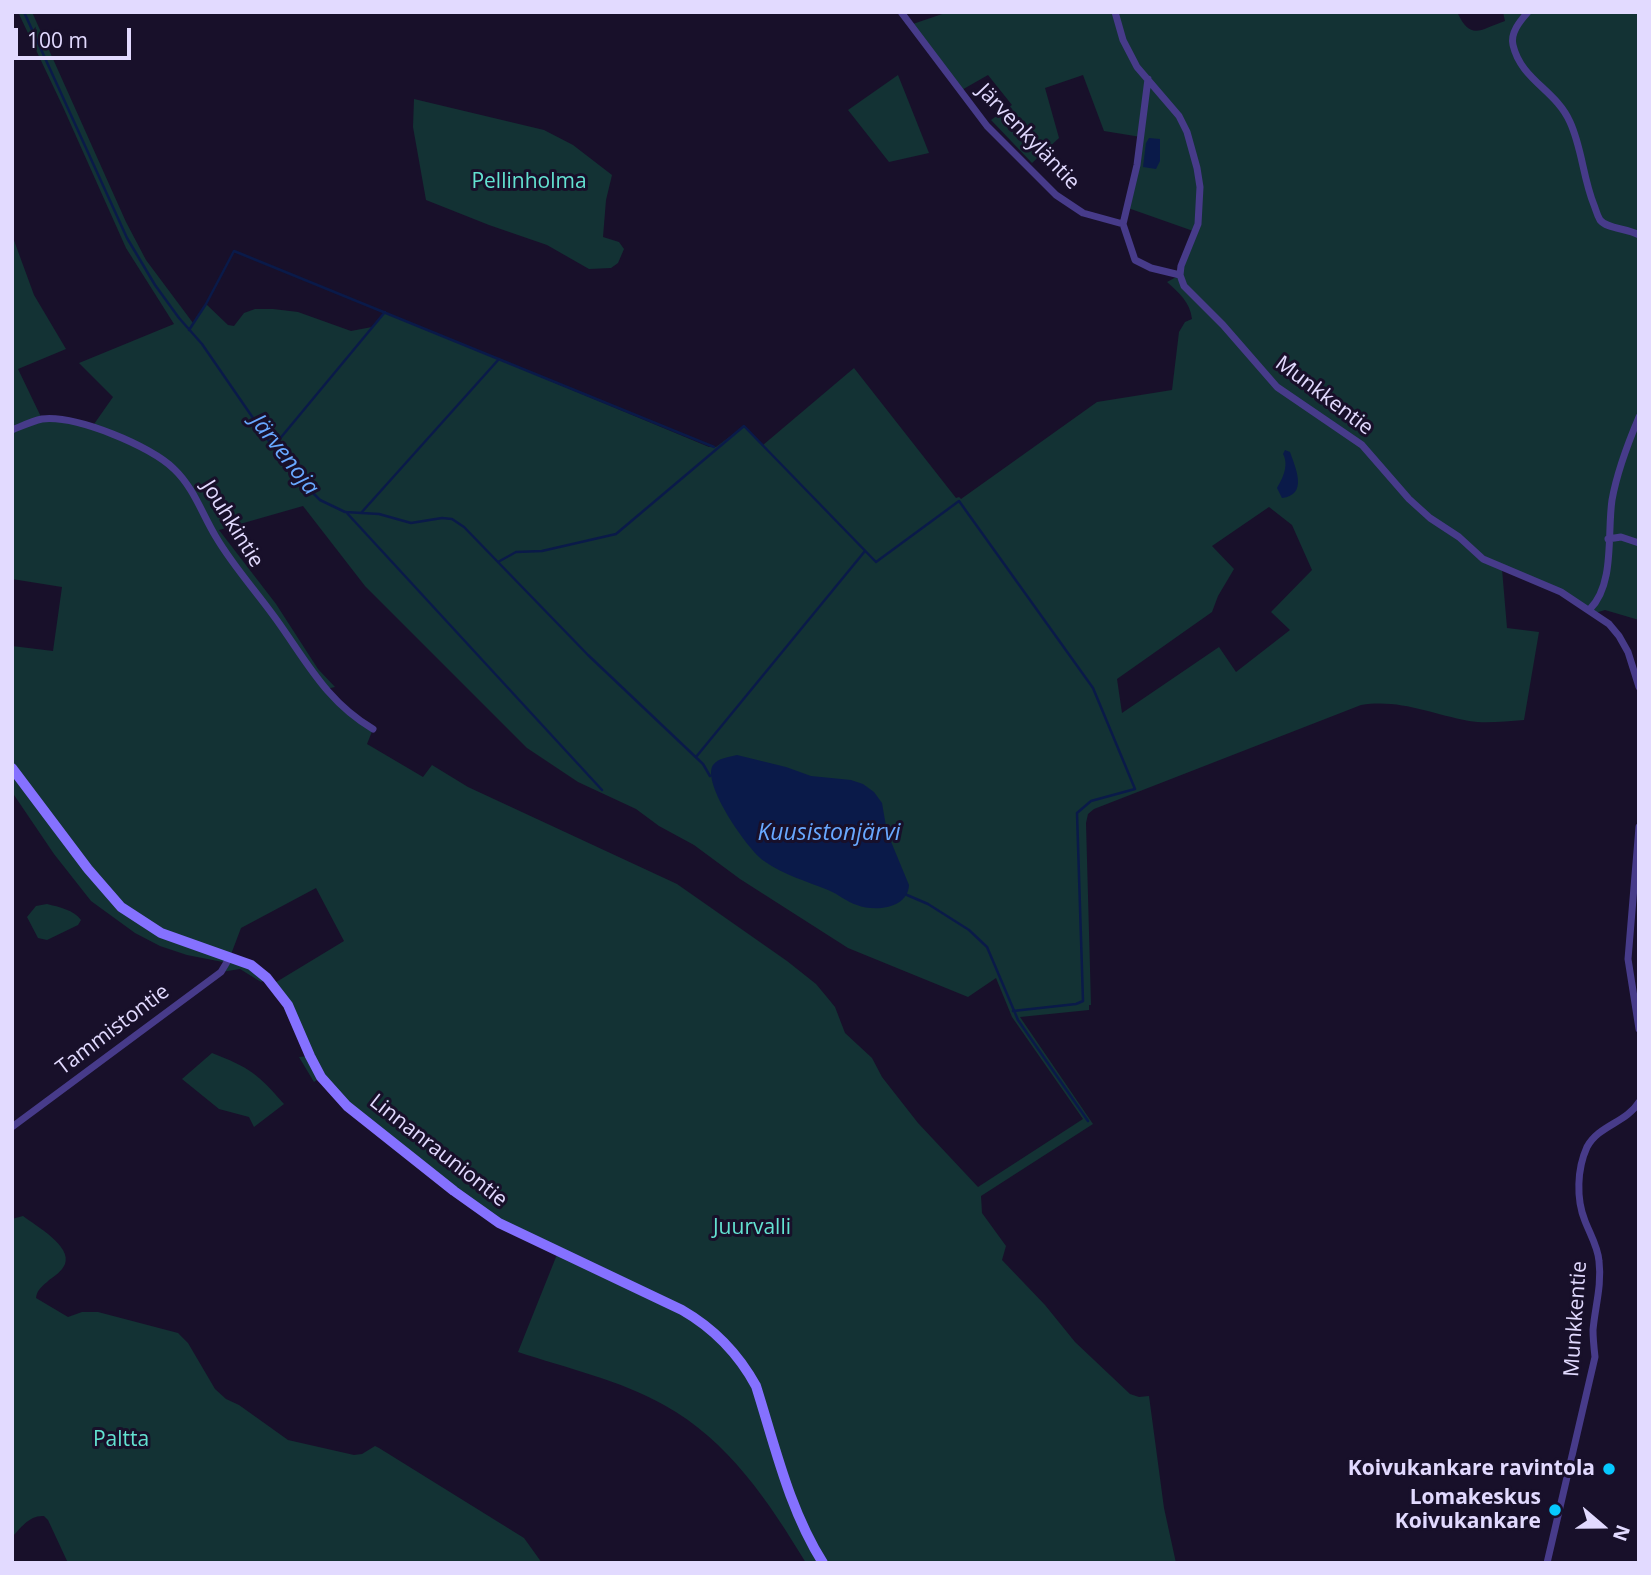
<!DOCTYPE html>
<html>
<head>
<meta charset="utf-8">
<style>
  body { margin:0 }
  #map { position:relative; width:1651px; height:1575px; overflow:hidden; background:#18102a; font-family:"Open Sans",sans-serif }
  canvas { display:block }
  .frame { position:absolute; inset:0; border:14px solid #e2daff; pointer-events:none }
  .north { position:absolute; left:1567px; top:1491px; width:70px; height:70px; -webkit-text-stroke:5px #18102a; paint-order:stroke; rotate:110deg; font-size:19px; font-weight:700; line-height:28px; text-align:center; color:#e2daff }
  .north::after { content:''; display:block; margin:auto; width:24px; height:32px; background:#e2daff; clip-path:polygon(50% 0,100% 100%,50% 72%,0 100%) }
  .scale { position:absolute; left:14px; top:28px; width:117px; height:32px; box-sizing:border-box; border:4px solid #e2daff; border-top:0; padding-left:9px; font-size:21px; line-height:24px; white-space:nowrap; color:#e2daff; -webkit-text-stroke:5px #18102a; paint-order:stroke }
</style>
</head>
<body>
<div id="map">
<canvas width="1651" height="1575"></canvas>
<div class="frame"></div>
<div class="north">N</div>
<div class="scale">100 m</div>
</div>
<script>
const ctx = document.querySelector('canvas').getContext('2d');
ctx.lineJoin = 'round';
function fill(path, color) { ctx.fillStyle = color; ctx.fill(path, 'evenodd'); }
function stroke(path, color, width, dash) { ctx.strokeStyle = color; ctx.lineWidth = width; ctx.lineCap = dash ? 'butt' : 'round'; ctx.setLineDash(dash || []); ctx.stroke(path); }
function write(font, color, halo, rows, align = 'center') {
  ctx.font = font + ' "Open Sans",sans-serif'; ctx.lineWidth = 6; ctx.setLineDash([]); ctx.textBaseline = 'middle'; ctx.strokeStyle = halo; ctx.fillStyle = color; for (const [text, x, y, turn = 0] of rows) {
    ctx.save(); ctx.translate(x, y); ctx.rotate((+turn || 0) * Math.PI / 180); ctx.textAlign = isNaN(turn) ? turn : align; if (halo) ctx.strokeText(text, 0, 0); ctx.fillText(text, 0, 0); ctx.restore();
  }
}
const green = new Path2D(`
  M18 12H32L126 222 146 260 193 323 206 304 228 325 234 326 244 313 255 309H273L298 312 351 331 372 327 385 312 709 447H716L744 426 763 445 854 368 956 498 959 497 961 499 1097 402 1172 390 1179 332 1185 322 1192 319C1190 302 1179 293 1167 282L1180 275 1196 232 1128 208 1141 137 1104 131 1083 75 1045 88 1059 138 1032 163 991 120 1012 105 988 75 960 91 910 25 948 12H1457C1471 41 1479 30 1505 21L1503 12H1639V620L1605 610 1595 613 1577 601 1502 569 1507 628 1539 632 1524 720C1506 721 1486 724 1469 721 1430 714 1401 699 1361 705L1094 809 1088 814 1086 823 1091 1005H1089V1010L1020 1017 1093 1124 981 1196 982 1213 1006 1246 1002 1260 1045 1305 1075 1342 1130 1394 1139 1397 1149 1396 1164 1508 1176 1563H806C769 1502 729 1441 664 1405 620 1380 566 1368 518 1352L558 1252 513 1231 347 1106 321 1077 314 1082 299 1057 309 1056 273 984 344 941 316 888 241 928 230 957 267 978 261 982 240 969 221 972 228 963 187 955 160 946 135 933 91 901 54 854 12 792V646L53 651 62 587 12 579V235L34 295 66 349 18 369 42 419 92 427 113 397 79 363 174 324 126 248 63 107ZM303 506 365 586 527 748 578 782 636 809 659 826 694 845 740 879 848 948 968 997 996 978 1012 1017 1083 1119 978 1187 918 1123 882 1077 872 1058 845 1033 835 1007 826 996 816 984 787 961 677 884 468 787 432 765 423 777 367 744 373 729 326 689 335 687 318 669 276 604 219 530ZM1269 507 1292 525 1312 570 1271 612 1290 630 1236 672 1219 647 1122 713 1117 679 1212 612 1218 596 1234 569 1212 546Z
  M898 75 929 153 889 162 848 110Z
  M414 99 544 130 573 145 612 175 606 200 603 237 619 242 624 249 618 263 611 268 589 269 547 245 489 225 426 200 413 127Z
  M47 904C59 907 74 910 81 920L78 925 47 940 38 938 27 917 36 906Z
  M212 1053C250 1068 257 1073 284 1104L254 1127 249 1117 219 1109 182 1079Z
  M23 1216C36 1226 72 1246 65 1264 62 1271 55 1276 49 1280 43 1286 37 1289 36 1298L68 1317 82 1312H98L178 1333 188 1343 215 1389 226 1399 239 1405 288 1440 354 1455 362 1454 375 1446 379 1448 524 1538 542 1563H68L48 1520 44 1516C29 1515 21 1528 12 1537V1219Z`);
const water = new Path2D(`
  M1149 138 1160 139V161L1156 169 1143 167 1146 143Z
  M1285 450 1290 452C1296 469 1308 495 1282 498L1277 488C1283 478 1289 465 1283 454Z
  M737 755 786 767 811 776 851 780 863 784 874 792 882 803 887 832 909 885C908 909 874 912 857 905 847 902 838 894 828 890 806 881 784 875 764 861 748 850 701 783 713 765 718 758 729 757 737 755Z`);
const stream = new Path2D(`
  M24 12 127 238 155 285 179 318 202 344 273 447 301 481 320 500 345 512 379 514 411 523 442 518 452 519 464 527 588 655 703 764 710 776
  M189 330 206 304 234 251 714 447
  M273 447 385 312
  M346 512 602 790
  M361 513 499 359
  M498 562 516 552 542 551 616 534 744 426 876 562 959 501 1093 688 1135 789 1091 801 1077 813 1083 1001 1076 1004 1013 1011
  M696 757 865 551
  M907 895 928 904 969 930 987 947 1018 1020 1088 1121`);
const street = new Path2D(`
  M901 12 987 126 1056 195 1083 213 1123 224
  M1115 12 1123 40 1137 67 1179 116 1187 132 1197 168 1200 187 1198 224 1181 266 1180 275 1184 286 1223 325 1277 387 1362 445 1409 499 1430 518 1459 537 1483 559 1561 592 1609 624 1619 636 1628 652 1639 687
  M1528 12C1520 21 1510 33 1513 45 1521 80 1556 90 1570 122 1582 148 1583 178 1594 205 1596 210 1597 215 1600 220 1607 229 1627 228 1639 235
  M1148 79 1137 165 1123 224 1135 260 1151 268 1180 275
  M12 430C22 426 32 421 42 419 76 415 151 446 174 469 194 488 202 514 216 537 233 566 256 591 276 619 307 662 326 701 373 729
  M1608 539 1621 537 1639 543
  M1590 609C1615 584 1607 534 1612 500 1617 472 1628 443 1639 417
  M1639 827 1628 959 1639 1029
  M12 1127 221 972 230 957
  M1547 1563 1595 1357C1594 1348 1593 1339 1593 1330 1595 1307 1602 1285 1599 1261 1598 1247 1590 1234 1585 1221 1576 1199 1577 1169 1587 1147 1599 1125 1626 1123 1639 1102`);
const secondary = new Path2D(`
  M12 768 88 869 121 907 161 933 251 965 267 978 288 1005 310 1056 321 1077 347 1106 454 1191 499 1223 682 1310C715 1329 738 1353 756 1386 775 1446 789 1509 823 1563`);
const markers = [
  [1609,1469,7,"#06c9ff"],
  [1555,1510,7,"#06c9ff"]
];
const streetNames = [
  ["Järvenkyläntie",1028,137,46],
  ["Munkkentie",1324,396,37],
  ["Jouhkintie",232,524,58],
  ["Tammistontie",113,1030,-37],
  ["Linnanrauniontie",438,1151,38],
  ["Munkkentie",1576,1319,-86]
];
const parkNames = [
  ["Pellinholma",529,182],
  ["Juurvalli",752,1228],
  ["Paltta",121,1440]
];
const poiNames = [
  ["Koivukankare ravintola",1595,1469],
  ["Lomakeskus",1541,1498],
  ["Koivukankare",1541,1522]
];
const waterNames = [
  ["Järvenoja",284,455,52],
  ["Kuusistonjärvi",829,833]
];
fill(green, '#133234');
fill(water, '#0a1a49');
stroke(stream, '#0a1a49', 2.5);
stroke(street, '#473b8a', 7);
stroke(secondary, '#8571ff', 10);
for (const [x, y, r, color] of markers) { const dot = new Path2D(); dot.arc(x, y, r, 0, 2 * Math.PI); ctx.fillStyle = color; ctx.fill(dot); stroke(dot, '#18102a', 2.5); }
write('21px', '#e2daff', '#18102a', streetNames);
write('21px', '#63e2d1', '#18102a', parkNames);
write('bold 21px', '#e2daff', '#18102a', poiNames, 'right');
write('italic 23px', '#68a8ff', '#18102a', waterNames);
</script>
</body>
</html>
